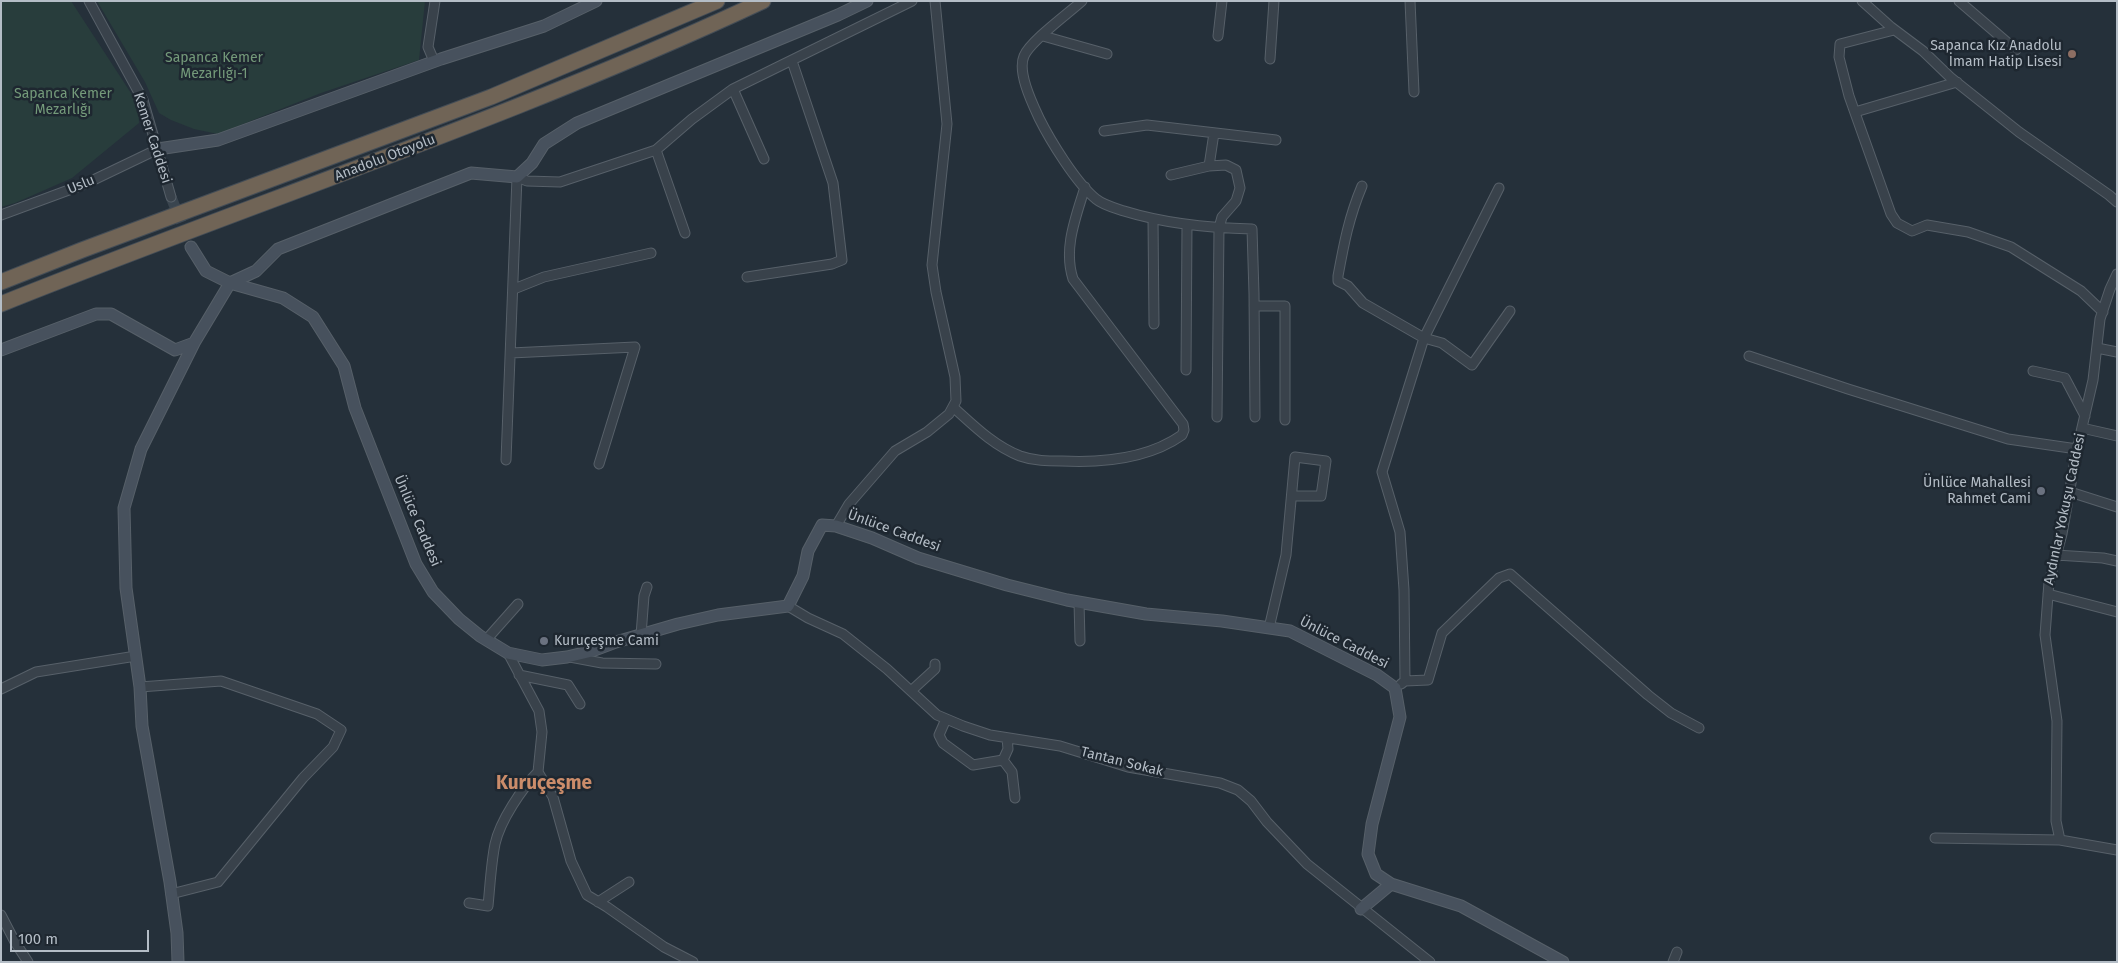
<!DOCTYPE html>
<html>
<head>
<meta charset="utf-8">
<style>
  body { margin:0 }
  #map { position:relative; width:2118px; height:963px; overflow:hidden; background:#25303a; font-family:"Fira Sans",sans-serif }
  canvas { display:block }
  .frame { position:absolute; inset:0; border:2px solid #b4bdc6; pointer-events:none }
  .scale { position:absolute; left:10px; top:930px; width:139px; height:22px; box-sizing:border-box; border:2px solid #b4bdc6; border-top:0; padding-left:6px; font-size:15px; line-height:18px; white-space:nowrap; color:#b4bdc6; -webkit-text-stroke:4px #1e2730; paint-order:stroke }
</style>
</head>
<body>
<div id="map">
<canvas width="2118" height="963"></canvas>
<div class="frame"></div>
<div class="scale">100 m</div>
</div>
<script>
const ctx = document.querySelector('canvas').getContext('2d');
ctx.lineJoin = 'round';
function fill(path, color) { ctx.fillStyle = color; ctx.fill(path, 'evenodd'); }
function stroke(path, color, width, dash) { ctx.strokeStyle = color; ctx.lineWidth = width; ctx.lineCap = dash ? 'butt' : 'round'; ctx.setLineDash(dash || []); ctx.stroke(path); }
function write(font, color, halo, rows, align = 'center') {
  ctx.font = font + ' "Fira Sans",sans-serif'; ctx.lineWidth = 5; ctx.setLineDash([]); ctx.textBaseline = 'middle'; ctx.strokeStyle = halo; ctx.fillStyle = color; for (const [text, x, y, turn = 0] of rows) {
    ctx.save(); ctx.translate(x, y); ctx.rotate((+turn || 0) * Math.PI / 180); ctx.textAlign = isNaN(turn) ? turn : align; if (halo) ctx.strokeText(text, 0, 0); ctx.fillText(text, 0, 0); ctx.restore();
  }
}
const green = new Path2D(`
  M1 1H71L138 104 139 123 72 178 15 203 1 207Z
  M97 1H425L419 60 321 93 218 134 194 129 171 120 159 113 145 82Z`);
const secondaryTunnel = new Path2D(`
  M171 197 191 247`);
const street = new Path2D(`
  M89 1 143 100 171 197
  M1082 1C1069 13 1030 41 1024 56 1017 72 1032 103 1039 118 1050 140 1076 183 1096 199 1103 205 1115 208 1124 211 1166 224 1208 228 1252 229L1254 294 1255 417
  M1410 1 1414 92
  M1862 1 1891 27 1923 51 1950 77 2019 132 2109 195 2117 202
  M1959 1 2016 50
  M1894 30 1840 44 1839 57 1849 96 1891 214 1897 223 1912 231 1927 225 1968 232 2011 247 2081 291 2103 312
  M1043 36 1107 54
  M1218 36 1222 1
  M1270 59 1274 1
  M434 61 428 47 435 1
  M733 89 764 159
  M1855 112 1957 82
  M1104 131 1147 125 1276 140
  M656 150 685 233
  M1209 166 1214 133
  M1171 175 1209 166 1226 165 1236 170 1240 188 1236 201 1222 217 1219 228 1217 417
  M1362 186C1349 217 1344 243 1338 276V281L1348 286 1363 303 1424 338 1442 343 1472 365 1510 311
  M1 215 85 184 158 149
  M1153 219 1154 324
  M2117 274 2110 289 2100 319 2093 380 2077 449 2062 534 2049 582 2045 635 2057 721 2056 821 2060 840 2117 850
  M747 277 832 264 842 260 833 183 792 61
  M514 289 544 277 651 253
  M1254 306H1285V420
  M2097 348 2117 352
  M511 353 635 347 599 464
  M1749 356 1848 389 2008 439 2077 449
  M1186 370 1187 225
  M2033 371 2065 378 2085 416
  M953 407C974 426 994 446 1020 456 1034 461 1048 461 1062 461 1103 463 1148 459 1182 435L1184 430 1183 424 1073 279C1063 248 1076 217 1085 187
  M2082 428 2117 436
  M506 460 517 177 527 181 560 182 656 150 692 119 733 89 912 1
  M2070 492 2117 507
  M836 526 849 504 895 451 927 432 949 414 956 401 955 377 936 292 932 265 947 124 935 1
  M2056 555 2103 558 2117 561
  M2048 594 2117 612
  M1079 602 1080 641
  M788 606 808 618 843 634 887 669 937 715 963 726 990 735 1060 746 1128 767 1220 783 1238 790 1251 801 1267 822 1307 864 1430 962
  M1269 628 1286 555 1295 457 1326 461 1321 496H1292
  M641 635 644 596 647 587
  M486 640 518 604
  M508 653 539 711 542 732 538 772 553 797 571 861 587 895 607 907 664 947 693 962
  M570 657 602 663 656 664
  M519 675 568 685 580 704
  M1405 681 1404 590 1400 532 1382 472 1424 338 1499 188
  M1401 684 1405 681 1428 680 1442 633 1499 578 1510 574 1648 695 1671 713 1699 728
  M140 687 221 681 317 714 341 730 333 747 303 778 218 882 171 894
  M1 689 36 672 136 656
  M911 691 935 669V664
  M946 719 939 735 943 743 973 765 1003 760 1012 772 1015 798
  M1003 760 1008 749 1007 738
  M1935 838 2060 840
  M598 902 629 882
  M469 903 488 906C490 886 491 864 495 844 500 821 522 788 538 772
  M1 915 15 942 28 962
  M1673 962 1677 952`);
const secondary = new Path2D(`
  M158 149 218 140 441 59 544 26 596 1
  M191 247 206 271 230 283 283 298 313 317 344 366 355 408 416 564 433 592 459 619 480 636 508 653 542 660 567 657 592 651 616 642 678 624 718 615 788 606 803 576 808 551 822 525 836 526 872 538 918 558 1007 585 1067 600 1146 614 1222 621 1290 631 1377 675 1395 688 1400 717 1372 824 1368 854 1376 874 1391 884 1461 906 1563 962
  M1 350 96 314H111L175 350 194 343 230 283 256 271 278 249 471 173 517 177 532 163 544 144 577 123 838 15 867 1
  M1361 909 1391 884
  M178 962 177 933 170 882 142 726 140 687 126 588 124 508 141 449 194 343`);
const highway = new Path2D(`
  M1 282 82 250 491 97 717 1
  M1 304C255 202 515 117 763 1`);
const markers = [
  [2072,54,5,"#8d6e63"],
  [2041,491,5,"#6b7280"],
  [544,641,5,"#6b7280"]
];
const poiNames = [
  ["Sapanca Kız Anadolu",2062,46],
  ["İmam Hatip Lisesi",2062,62],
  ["Ünlüce Mahallesi",2031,483],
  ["Rahmet Cami",2031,499],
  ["Kuruçeşme Cami",554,641,"left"]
];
const parkNames = [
  ["Sapanca Kemer",214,58],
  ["Mezarlığı-1",214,74],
  ["Sapanca Kemer",63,94],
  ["Mezarlığı",63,110]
];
const streetNames = [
  ["Kemer Caddesi",152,138,72],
  ["Anadolu Otoyolu",385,158,-21],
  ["Uslu",81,185,-23],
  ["Aydınlar Yokuşu Caddesi",2065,509,-78],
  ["Ünlüce Caddesi",417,521,67],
  ["Ünlüce Caddesi",894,531,20],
  ["Ünlüce Caddesi",1344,643,27],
  ["Tantan Sokak",1122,762,14]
];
const districtNames = [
  ["Kuruçeşme",544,784]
];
fill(green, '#283d3c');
stroke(secondaryTunnel, '#3a454f', 11, [11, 5.5]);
stroke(street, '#576069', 11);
stroke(secondary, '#576069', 13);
stroke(highway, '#444d56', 17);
stroke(street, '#39424b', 9);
stroke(secondary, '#47515d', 11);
stroke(highway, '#706456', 15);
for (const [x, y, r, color] of markers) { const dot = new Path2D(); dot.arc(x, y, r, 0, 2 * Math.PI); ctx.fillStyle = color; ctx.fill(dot); stroke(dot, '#1e2730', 2); }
write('14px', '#b4bdc6', '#1e2730', poiNames, 'right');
write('14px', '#749a7a', '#1e2730', parkNames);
write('14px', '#b4bdc6', '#1e2730', streetNames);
write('bold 19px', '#cb8c6a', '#1e2730', districtNames);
</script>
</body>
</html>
